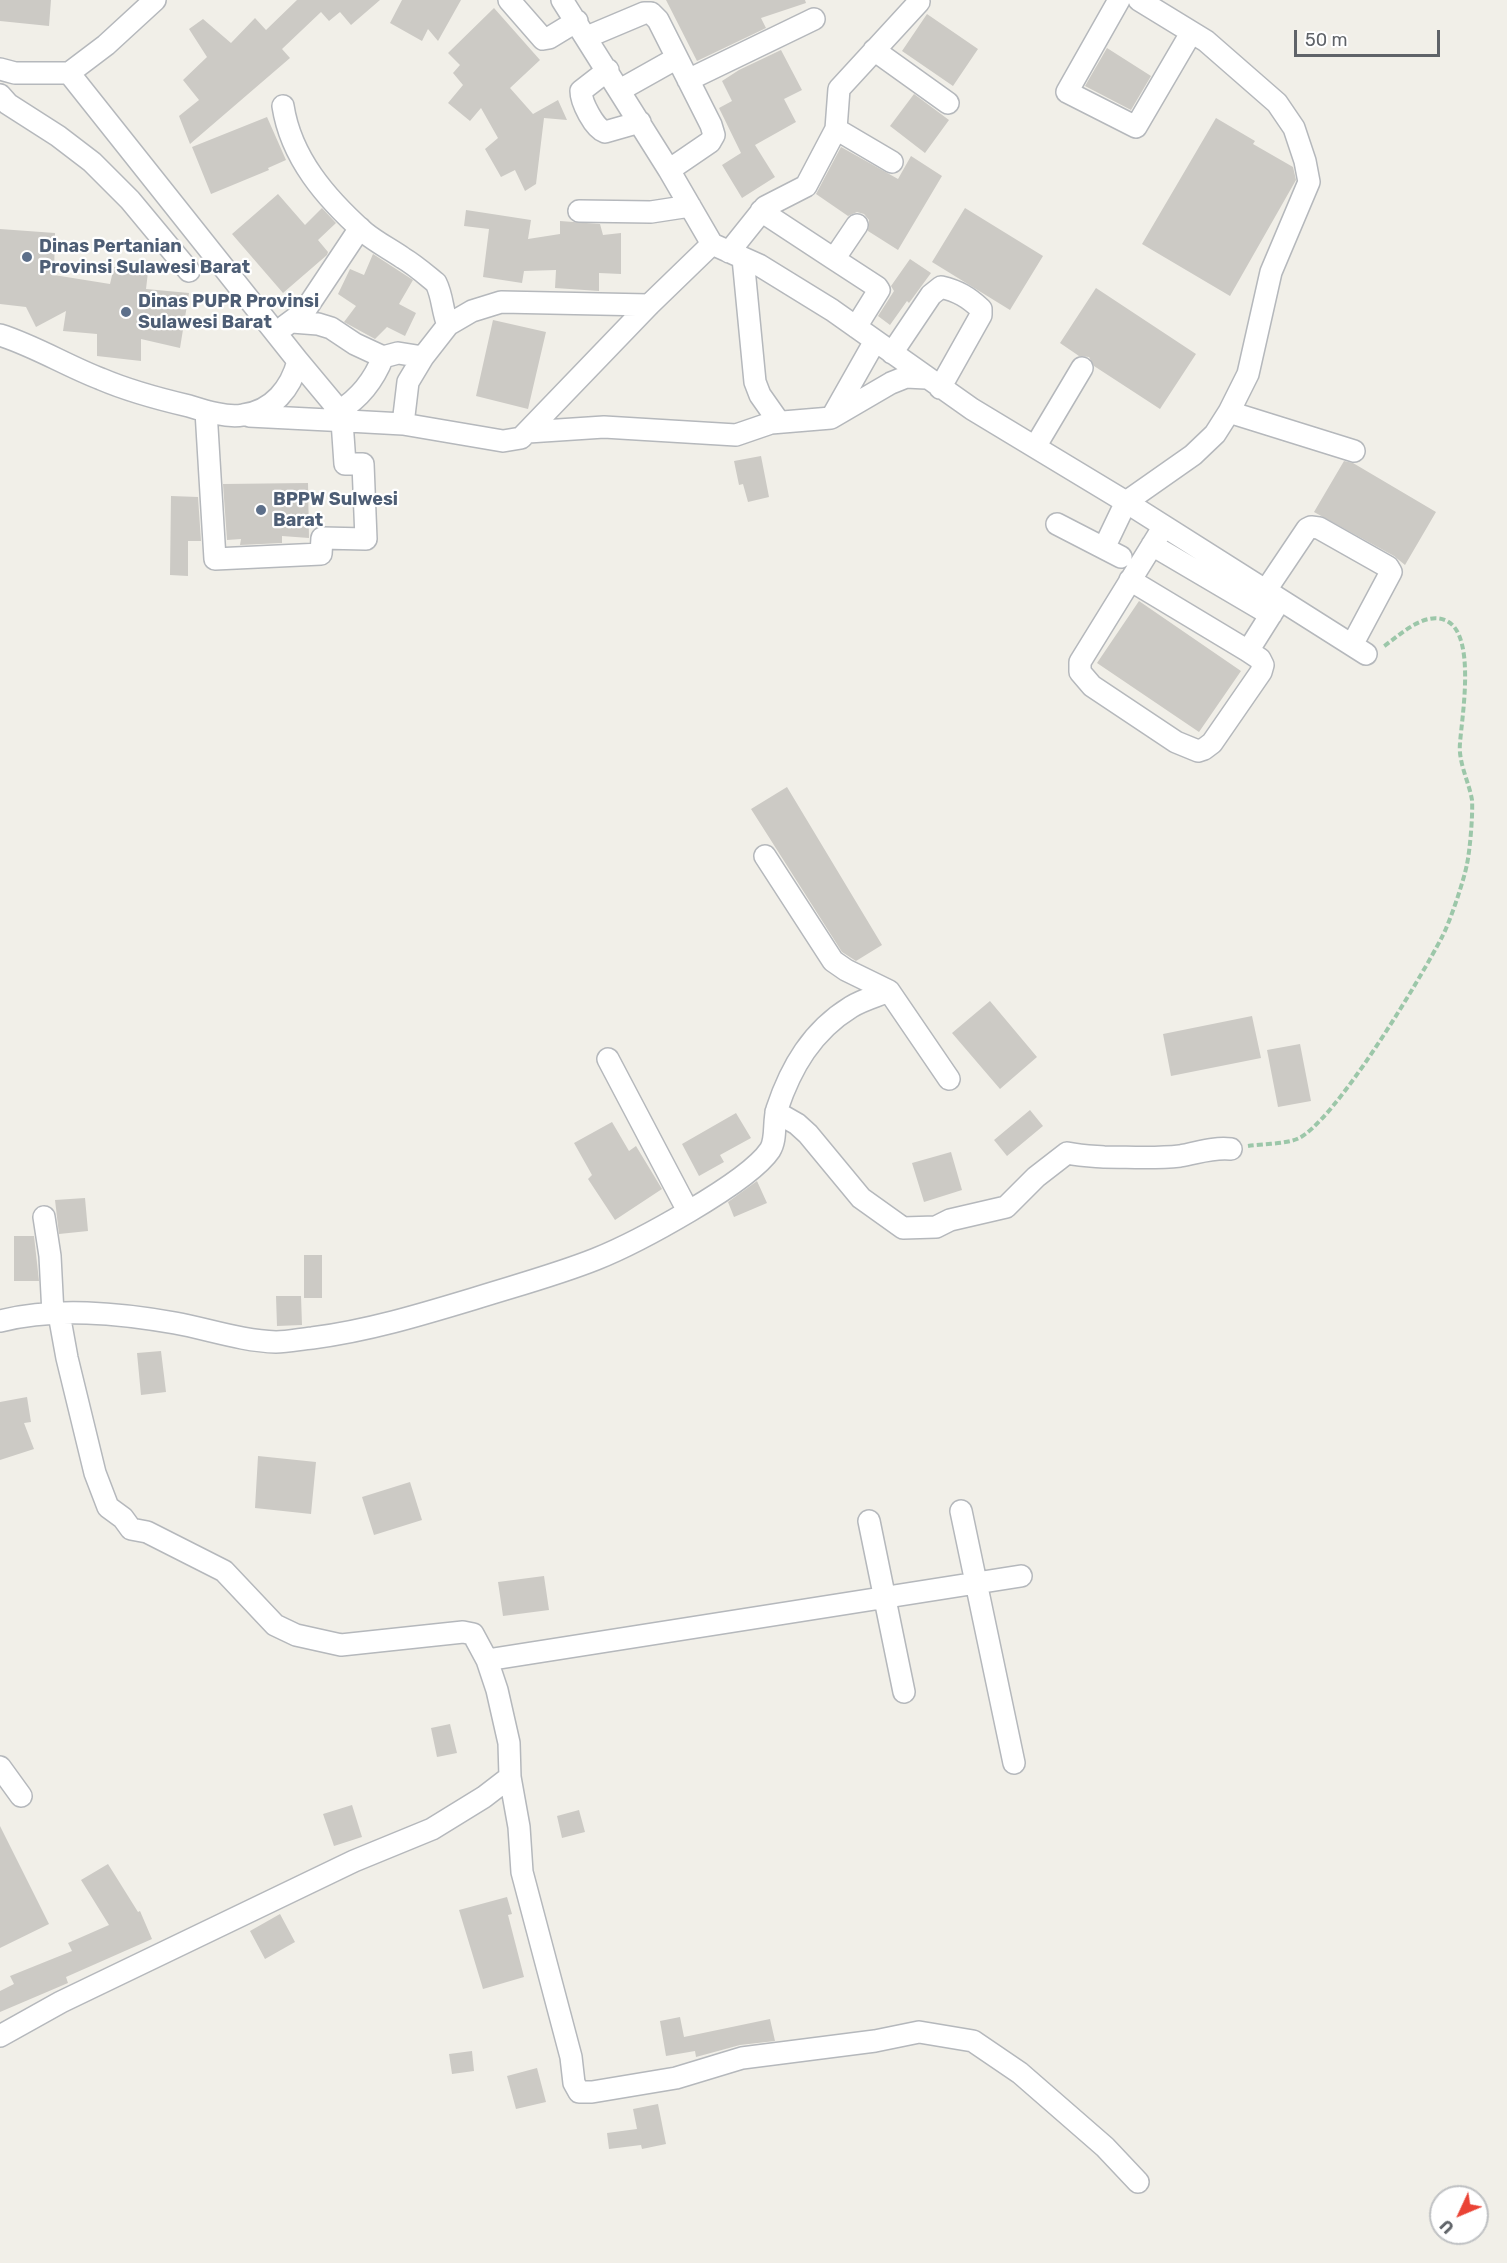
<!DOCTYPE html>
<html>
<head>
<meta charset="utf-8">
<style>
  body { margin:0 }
  #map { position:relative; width:1507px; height:2263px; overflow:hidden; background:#f1efe8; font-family:Rubik,sans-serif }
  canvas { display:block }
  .north { position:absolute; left:1429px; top:2185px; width:60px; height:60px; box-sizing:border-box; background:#fff; border:2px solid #bfc1c3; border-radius:50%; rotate:226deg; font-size:16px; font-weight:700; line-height:24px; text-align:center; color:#5f6368 }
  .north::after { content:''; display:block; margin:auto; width:21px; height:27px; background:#ea4335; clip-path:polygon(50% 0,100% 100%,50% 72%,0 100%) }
  .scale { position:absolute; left:1294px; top:30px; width:146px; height:27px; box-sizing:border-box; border:3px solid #5f6368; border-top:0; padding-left:8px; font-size:18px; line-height:21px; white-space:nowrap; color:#5f6368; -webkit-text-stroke:4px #fff; paint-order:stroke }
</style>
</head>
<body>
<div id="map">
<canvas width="1507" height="2263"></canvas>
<div class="north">U</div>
<div class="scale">50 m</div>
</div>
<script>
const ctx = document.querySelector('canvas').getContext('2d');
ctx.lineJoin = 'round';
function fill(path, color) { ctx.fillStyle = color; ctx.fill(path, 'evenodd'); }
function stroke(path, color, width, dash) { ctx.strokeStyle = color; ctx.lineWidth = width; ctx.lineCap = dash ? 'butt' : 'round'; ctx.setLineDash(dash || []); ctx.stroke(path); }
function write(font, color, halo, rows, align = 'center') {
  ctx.font = font + ' Rubik,sans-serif'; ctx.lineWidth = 4.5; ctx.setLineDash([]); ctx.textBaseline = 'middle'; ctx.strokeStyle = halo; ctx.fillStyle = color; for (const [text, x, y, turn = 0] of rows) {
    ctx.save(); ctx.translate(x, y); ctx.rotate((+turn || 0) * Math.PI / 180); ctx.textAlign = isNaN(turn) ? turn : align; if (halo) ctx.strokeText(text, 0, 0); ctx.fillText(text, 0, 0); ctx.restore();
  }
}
const building = new Path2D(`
  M0 0H51L49 26 0 21Z
  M297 0H380L351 25 340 12 329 21 321 12 282 49 290 58 190 144 179 116 199 100 183 80 207 57 189 29 203 19 231 43 255 18 266 30Z
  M402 0H461L438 41 428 29 422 41 390 23Z
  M666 0H805L806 3 761 18 766 28 697 61Z
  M494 8 540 60 510 88 533 114 558 100 567 120 544 118 536 184 525 191 515 170 501 177 485 149 498 138 481 108 470 121 448 103 463 85 453 73 460 65 448 53Z
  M927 14 978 49 953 86 902 51Z
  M1107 48 1151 76 1131 110 1085 86Z
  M781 50 802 90 784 99 796 122 755 145 775 177 742 198 722 165 741 153 719 108 732 101 722 81 739 70Z
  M914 94 949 120 925 153 890 126Z
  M267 117 286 160 268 168 269 170 211 194 192 147Z
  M1216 118 1255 141 1253 144 1293 167 1296 180 1230 296 1142 244Z
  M841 147 898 179 911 156 942 176 898 250 868 231 869 220 864 214 857 212 848 216 816 194Z
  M278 194 305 225 322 208 336 223 318 240 328 252 327 255 283 293 232 234Z
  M965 208 1043 256 1010 310 932 262Z
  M466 210 531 220 528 239 560 234V221L600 224 603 235 621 233V274L599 273V291L555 288 556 270 524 271 522 283 483 277 489 229 464 226Z
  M0 229 55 233 54 275 110 284 114 267 148 272 146 289 189 293 180 348 141 339V361L97 356V334L63 331 66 311 36 327 26 307 0 304Z
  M373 254 413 280 399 304 416 313 405 336 387 327 375 339 344 322 356 306 338 294 350 269 364 275Z
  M910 259 931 273 909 303 907 301 890 325 878 316 894 291 891 286Z
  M1096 288 1196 354 1160 409 1094 366 1089 357 1079 356 1060 343Z
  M493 320 546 332 528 409 476 396Z
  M761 456 769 497 748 502 743 484 739 485 734 461Z
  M1344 461 1353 463 1436 512 1405 565 1394 556 1314 512Z
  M308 483 309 538 282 536V543L240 545 241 539 227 540 223 484Z
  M171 496 198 497 201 541H188V576L170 575Z
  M1139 601 1241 671 1199 732 1097 663Z
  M787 787 882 945 856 961 842 952 751 809Z
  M990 1001 1037 1057 1000 1089 952 1033Z
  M1252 1016 1261 1058 1171 1076 1163 1034Z
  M1300 1044 1311 1101 1278 1107 1267 1050Z
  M1030 1110 1043 1126 1007 1156 994 1140Z
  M736 1113 751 1138 720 1155 724 1162 699 1176 682 1144Z
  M612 1122 629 1151 636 1146 662 1189 615 1220 588 1179 592 1175 574 1143Z
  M951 1152 962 1190 924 1202 912 1163Z
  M757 1181 767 1203 734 1217 728 1202Z
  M85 1198 88 1231 59 1234 55 1200Z
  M14 1236H34L39 1281H14Z
  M304 1255H322V1298H304Z
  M276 1296H301L302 1325 277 1326Z
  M161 1351 166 1392 141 1395 137 1353Z
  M27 1397 31 1422 24 1423 34 1449 0 1460V1402Z
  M258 1456 316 1462 311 1514 255 1508Z
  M410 1482 422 1520 374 1535 362 1497Z
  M544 1576 549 1610 503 1616 498 1582Z
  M450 1724 457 1753 437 1757 431 1728Z
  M352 1805 362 1837 334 1846 323 1814Z
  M579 1810 585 1832 562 1838 557 1816Z
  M0 1826 49 1924 0 1948Z
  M108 1864 138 1912 140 1911 152 1939 66 1977 68 1983 0 2012V1991L14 1984 10 1976 72 1951 68 1943 109 1925 81 1880Z
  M507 1897 512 1914 508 1915 524 1977 483 1989 459 1910Z
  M280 1914 295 1942 265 1959 250 1931Z
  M680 2017 684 2037 770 2019 775 2041 740 2045 696 2057 695 2051 666 2056 660 2021Z
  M472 2051 474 2071 452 2074 449 2054Z
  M537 2068 546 2102 516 2109 507 2076Z
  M658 2104 666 2144 642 2149 641 2145 609 2149 607 2133 637 2129 633 2109Z`);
const path = new Path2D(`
  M1248 1146C1262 1144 1285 1144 1297 1139 1334 1124 1422 976 1442 937 1450 922 1464 880 1467 864 1470 850 1473 814 1472 800 1469 782 1458 762 1460 743 1462 716 1476 636 1447 621 1425 610 1400 635 1383 647`);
const minor = new Path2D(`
  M509 0 543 39 549 38 577 21
  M562 0 669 170 712 244 759 265 832 310 972 409 1126 502 1366 654
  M1119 0 1067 92 1136 127 1191 33
  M587 37 644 13H651L658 20 711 125 714 135 710 142 669 170
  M874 50 948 103
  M0 69 15 73H69L106 45 155 0
  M608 70 581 91C581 102 594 128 605 132L640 122
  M688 80 814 19
  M620 90 677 58
  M0 95 8 104 58 136 92 162 130 200 189 271
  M283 106C291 158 326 198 364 232 376 242 390 249 403 258 415 265 425 274 436 283 443 297 442 311 448 325
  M836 129 892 162
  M579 211 651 212 690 206
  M761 211 834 259
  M729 252 765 207 806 186 836 129 839 89 919 2
  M743 258 755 382 760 395 779 422
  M292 322 318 324 331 328 355 344 383 357C374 380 360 398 339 411
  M285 326 304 312 360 228
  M856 327 879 290 877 287 834 259 857 225
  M0 335C35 346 67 366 101 379 129 391 159 399 189 406 205 411 227 418 243 415 273 411 291 388 298 361L69 73
  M892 353 931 295 941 287C958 291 968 297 981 309V315L940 388
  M383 357 398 353 423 357
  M298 361 348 421 403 424 503 441 521 438 649 305 712 244
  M206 411 215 559 321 554 322 538 366 539 363 464H345L342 421
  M1229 412 1354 451
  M249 416 348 421
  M832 417 875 341
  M403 424 408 382 423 357 448 325 472 311 501 302 649 305
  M528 432 604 427 736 435 771 423 831 418 891 383 906 377 926 378
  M1035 447 1082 368
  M1057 524 1121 557
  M1152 545 1271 615
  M1104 548 1126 502 1193 455 1215 434 1229 412 1248 374 1271 272 1309 182 1305 161 1294 128 1277 103 1206 41 1139 0
  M1130 580 1248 651 1260 659 1263 665 1261 672 1212 743 1204 749 1198 751 1176 742 1092 686 1080 672V662C1108 616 1136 571 1164 526
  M1266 590 1307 529 1311 527 1319 528 1388 567 1391 572 1352 645
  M1248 651 1277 605
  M889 991 949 1079
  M608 1059 688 1211
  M776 1112 797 1124 808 1134 861 1198 903 1228 936 1227 950 1220 1006 1207 1036 1177 1067 1153C1082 1156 1090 1156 1104 1157 1130 1157 1154 1159 1180 1156 1198 1153 1212 1147 1231 1149
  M44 1217 50 1256 53 1314
  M59 1314 67 1358 95 1473 108 1507 123 1518 131 1529 147 1532 224 1571 275 1625 296 1635 341 1645 463 1632 473 1634 487 1660 497 1690 509 1743 510 1777 519 1827 522 1872 571 2057 574 2083 579 2092H592L676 2078 742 2058 875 2041 919 2032 973 2041 1020 2073 1105 2147 1138 2182
  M0 1321C56 1307 118 1313 175 1323 208 1329 242 1341 276 1342 288 1342 301 1339 312 1338 367 1331 420 1315 473 1299 514 1286 556 1275 596 1259 636 1243 748 1183 770 1150 777 1139 773 1122 777 1109 791 1067 812 1031 851 1007 862 1000 877 996 889 991L846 970 833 961 765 856
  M961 1511 1014 1763
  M869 1521 904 1692
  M487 1660 1021 1576
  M0 1767 21 1796
  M0 2036 61 2002 354 1861 432 1829 484 1797 510 1777`);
const markers = [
  [27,257,6,"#5c6f8a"],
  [126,312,6,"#5c6f8a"],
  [261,510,6,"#5c6f8a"]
];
const serviceNames = [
  ["Dinas Pertanian",39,247],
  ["Provinsi Sulawesi Barat",39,268],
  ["Dinas PUPR Provinsi",138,302],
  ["Sulawesi Barat",138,323],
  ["BPPW Sulwesi",273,500],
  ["Barat",273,521]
];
fill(building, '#cccac5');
stroke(minor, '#b5b8bc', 24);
stroke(path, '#9cc7a9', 4, [6, 3]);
stroke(minor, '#fff', 21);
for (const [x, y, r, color] of markers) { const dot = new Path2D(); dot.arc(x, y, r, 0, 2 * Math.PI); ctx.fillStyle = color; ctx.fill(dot); stroke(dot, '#fff', 2); }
write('bold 18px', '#4e5e75', '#fff', serviceNames, 'left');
</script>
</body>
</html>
